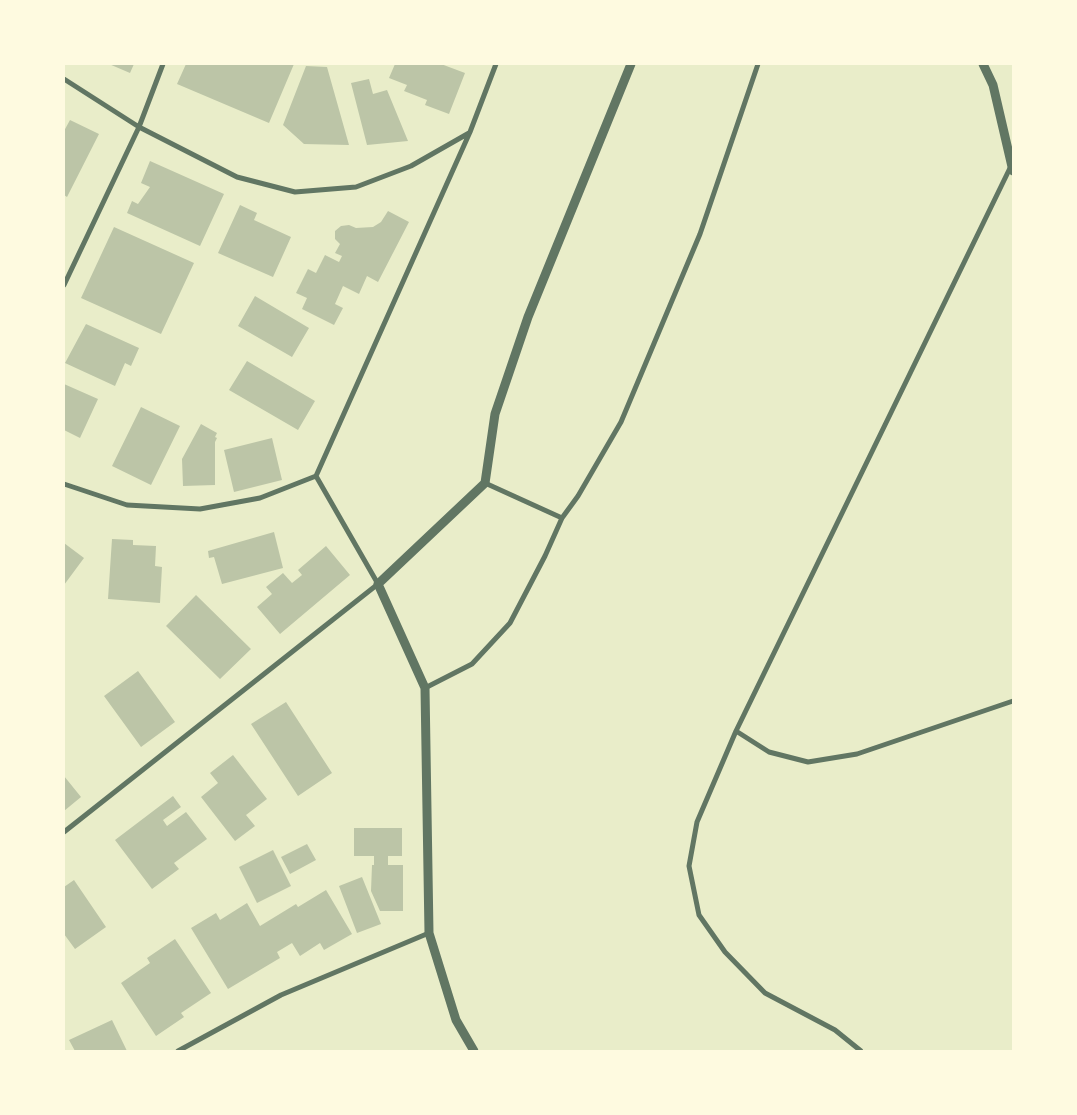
<!DOCTYPE html>
<html>
<head>
<meta charset="utf-8">
<style>
  body { margin:0 }
  #map { position:relative; width:1077px; height:1115px; overflow:hidden; background:#e9edc9; font-family:"Noto Sans",sans-serif }
  canvas { display:block }
  .frame { position:absolute; inset:0; border:65px solid #fefae0; pointer-events:none }
</style>
</head>
<body>
<div id="map">
<canvas width="1077" height="1115"></canvas>
<div class="frame"></div>
</div>
<script>
const ctx = document.querySelector('canvas').getContext('2d');
ctx.lineJoin = 'round';
function fill(path, color) { ctx.fillStyle = color; ctx.fill(path, 'evenodd'); }
function stroke(path, color, width, dash) { ctx.strokeStyle = color; ctx.lineWidth = width; ctx.lineCap = dash ? 'butt' : 'round'; ctx.setLineDash(dash || []); ctx.stroke(path); }
const building = new Path2D(`
  M109 64H134L130 73Z
  M186 64H294L269 123 177 84Z
  M395 64H441L465 73 449 114 425 105 427 100 404 91 407 85 389 78Z
  M306 66 327 67 349 145 304 144 283 125Z
  M369 79 373 94 387 90 408 141 367 145 351 83Z
  M70 120 99 134 67 197 64 195V131Z
  M150 161 224 194 200 246 127 213 132 201 138 204 150 187 141 183Z
  M240 205 257 213 254 220 291 237 273 277 218 253Z
  M388 211 409 222 378 282 367 276 359 294 343 286 335 304 343 308 334 325 302 309 307 298 296 293 308 269 316 273 325 255 339 262 342 256 335 253 340 244 335 239V231L341 226 349 225 356 228 373 227 381 222Z
  M114 227 194 263 161 334 81 298Z
  M255 296 309 328 292 357 238 326Z
  M86 324 139 348 131 366 125 363 115 386 65 363Z
  M247 361 315 401 298 430 229 390Z
  M64 384 98 399 80 438 64 430Z
  M141 407 180 426 151 485 112 466Z
  M201 424 217 433 215 437 217 438 215 442V485L183 486 182 459Z
  M272 438 282 480 234 492 224 450Z
  M274 532 283 568 222 584 214 557 209 558 208 551Z
  M112 539 133 540V545L156 546 155 566 162 567 160 603 108 599Z
  M64 543 84 558 64 585Z
  M326 546 350 575 280 634 257 607 272 594 266 587 283 573 292 583 302 575 298 570Z
  M196 595 251 649 220 679 166 626Z
  M138 671 175 722 141 747 104 696Z
  M286 702 332 773 298 796 251 724Z
  M233 755 267 799 246 815 255 826 235 841 201 797 218 783 210 773Z
  M64 776 81 797 64 811Z
  M173 796 181 807 163 820 167 826 186 812 207 839 174 863 179 869 152 889 115 840Z
  M354 828H402V856H388V865H403V911H380L371 891 372 865H374V856H354Z
  M307 844 316 860 290 874 281 857Z
  M273 850 291 886 257 903 239 867Z
  M362 877 381 924 357 933 339 886Z
  M74 880 106 927 75 949 64 934V887Z
  M326 890 352 934 324 950 320 943 300 956 292 943 277 952 280 958 228 989 191 928 216 913 220 920 247 903 260 926 296 904 298 907Z
  M175 939 211 993 181 1013 184 1017 156 1036 121 983 150 963 147 958Z
  M112 1020 127 1051H75L69 1040Z`);
const minor = new Path2D(`
  M64 79 139 127 237 177 295 192 356 187 411 166 469 133
  M64 285 139 127 163 64
  M316 476 470 132 496 64
  M485 483 562 518
  M64 484 127 505 200 509 260 498 316 476
  M425 688 472 664 510 623 545 556 562 518 578 496 621 422 700 234 758 64
  M736 731 769 752 808 762 857 754 1013 701
  M64 832 378 584 316 476
  M178 1051 281 995 429 933
  M861 1051 835 1030 765 993 725 952 699 915 689 866 697 822 736 731 1011 166`);
const tertiary = new Path2D(`
  M983 64 993 85 1013 171
  M474 1051 456 1020 429 933 425 688 378 584 485 483 495 414 528 317 631 64`);
fill(building, '#bcc5a7');
stroke(minor, '#617663', 5);
stroke(tertiary, '#617663', 9);
</script>
</body>
</html>
